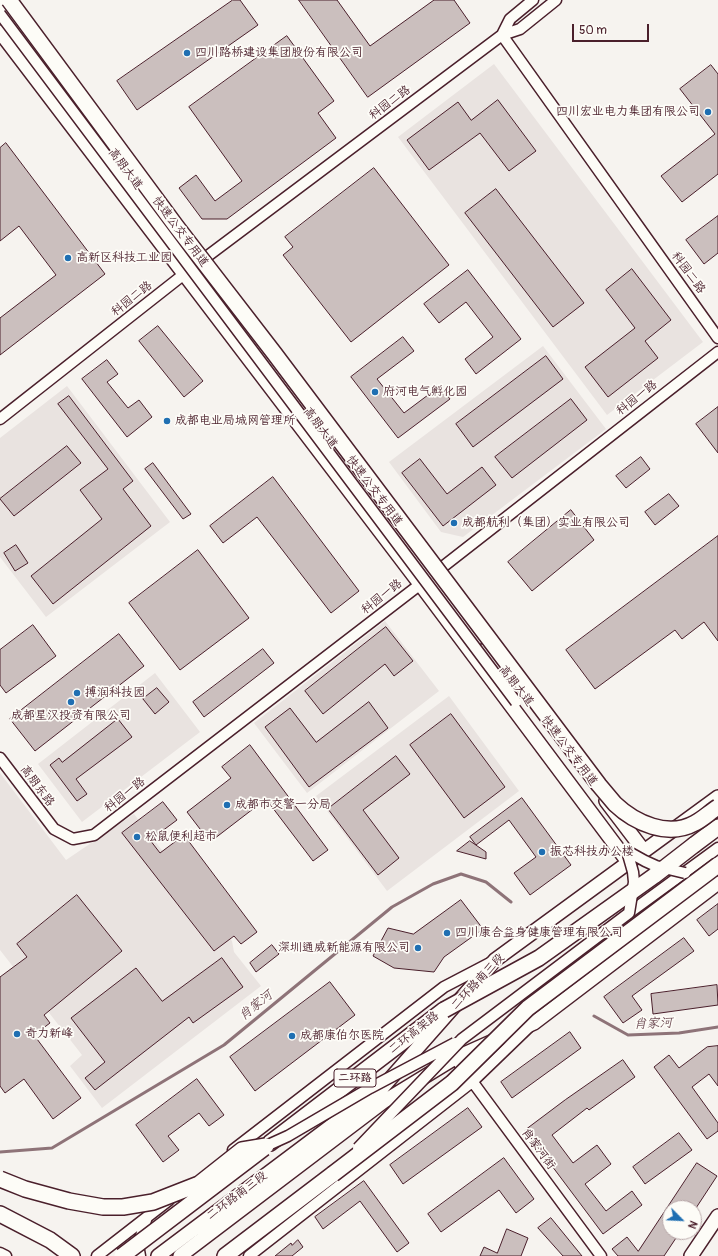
<!DOCTYPE html>
<html>
<head>
<meta charset="utf-8">
<style>
  body { margin:0 }
  #map { position:relative; width:718px; height:1256px; overflow:hidden; background:#f6f3ef; font-family:Pangolin,sans-serif }
  canvas { display:block }
  .north { position:absolute; left:662px; top:1200px; width:40px; height:40px; box-sizing:border-box; background:#fdfcf7; border:1px solid #b5a4a5; border-radius:50%; rotate:114deg; font-size:11px; font-weight:700; line-height:16px; text-align:center; color:#4a1f2b }
  .north::after { content:''; display:block; margin:auto; width:14px; height:18px; background:#1f6fb2; clip-path:polygon(50% 0,100% 100%,50% 72%,0 100%) }
  .scale { position:absolute; left:572px; top:24px; width:77px; height:18px; box-sizing:border-box; border:2px solid #4a1f2b; border-top:0; padding-left:5px; font-size:12px; line-height:14px; white-space:nowrap; color:#4a1f2b; -webkit-text-stroke:3px #fdfcf7; paint-order:stroke }
</style>
</head>
<body>
<div id="map">
<canvas width="718" height="1256"></canvas>
<div class="north">N</div>
<div class="scale">50 m</div>
</div>
<script>
const ctx = document.querySelector('canvas').getContext('2d');
ctx.lineJoin = 'round';
function fill(path, color) { ctx.fillStyle = color; ctx.fill(path, 'evenodd'); }
function stroke(path, color, width, dash) { ctx.strokeStyle = color; ctx.lineWidth = width; ctx.lineCap = dash ? 'butt' : 'round'; ctx.setLineDash(dash || []); ctx.stroke(path); }
function write(font, color, halo, rows, align = 'center') {
  ctx.font = font + ' Pangolin,"LXGW WenKai TC",sans-serif'; ctx.lineWidth = 3.5; ctx.setLineDash([]); ctx.textBaseline = 'middle'; ctx.strokeStyle = halo; ctx.fillStyle = color; for (const [text, x, y, turn = 0] of rows) {
    ctx.save(); ctx.translate(x, y); ctx.rotate((+turn || 0) * Math.PI / 180); ctx.textAlign = isNaN(turn) ? turn : align; if (halo) ctx.strokeText(text, 0, 0); ctx.fillText(text, 0, 0); ctx.restore();
  }
}
const built = new Path2D(`
  M494 64 703 342 607 415 398 137Z
  M543 346 606 429 463 537 441 532 389 462Z
  M67 386 170 522 46 617 0 557V438Z
  M385 621 439 691 307 793 254 723Z
  M155 673 200 732 82 822 38 764Z
  M449 696 519 791 387 891 316 796Z
  M0 773 66 860 134 814 232 941 234 952 261 986 102 1108 70 1066 82 1055 0 950Z`);
const stream = new Path2D(`
  M594 1016 628 1035 679 1033 718 1027
  M0 1152 52 1148 224 1045 392 907 433 884 461 874 486 882 511 902`);
const building = new Path2D(`
  M233 0H240L258 25 137 110 117 81Z
  M299 0H337L370 46 434 0H454L470 23 368 97Z
  M287 36 334 101 318 113 336 138 227 219H202L179 188 196 175 215 201 242 181 189 107Z
  M711 65 718 74V174L682 202 661 176 715 134 680 89Z
  M498 100 536 151 509 171 480 133 429 170 407 140 458 102 471 120Z
  M6 143 105 274 0 355V318L56 275 19 226 0 241V148Z
  M374 168 449 265 351 342 283 255 293 247 285 237Z
  M496 189 584 303 553 327 465 213Z
  M718 216V253L704 264 686 240Z
  M632 269 671 320 645 341 658 358 608 397 585 367 635 328 606 290Z
  M468 270 521 339 476 374 465 359 493 337 466 302 439 323 424 304Z
  M158 326 203 381 184 397 139 341Z
  M403 337 414 351 377 379 404 413 440 386 450 399 398 438 351 377Z
  M546 356 563 379 473 447 456 424Z
  M107 360 118 374 107 382 128 408 139 400 152 417 127 437 82 379Z
  M69 396 133 481 123 489 151 526 53 604 31 576 102 519 80 490 108 469 58 404Z
  M571 399 587 420 512 478 495 457Z
  M718 407V453L696 424Z
  M67 446 81 463 14 516 0 499Z
  M641 457 650 469 626 488 616 476Z
  M420 459 447 494 482 467 496 485 443 526 402 473Z
  M153 463 191 514 183 519 145 469Z
  M273 477 359 591 331 613 257 517 223 543 210 526Z
  M669 494 679 506 655 525 645 512Z
  M571 510 594 540 532 591 508 562Z
  M718 536V641L704 622 682 639 675 630 595 689 566 650Z
  M16 545 28 563 15 571 4 553Z
  M198 550 249 618 180 670 129 603Z
  M33 625 56 656 6 693 0 685V650Z
  M386 627 413 661 394 676 385 664 323 714 305 691Z
  M119 634 144 666 35 751 10 719Z
  M263 649 274 663 204 717 193 702Z
  M157 688 169 702 155 714 143 699Z
  M369 702 388 728 309 787 265 727 290 708 316 742Z
  M451 714 505 787 464 818 410 745Z
  M118 719 132 737 76 779 87 794 77 801 50 765 59 758 62 762Z
  M250 745 328 850 313 861 266 799 210 842 187 812 231 778 222 767Z
  M396 756 410 774 363 810 399 858 378 875 328 809Z
  M522 798 571 865 530 895 514 873 536 857 509 820 476 845 470 837Z
  M163 802 177 820 150 840 160 853 184 835 257 932 241 944 234 936 214 951 122 833Z
  M470 841 486 852V859L457 851Z
  M77 895 122 951 44 1015 50 1023 34 1035 81 1098 53 1119 24 1079 5 1093 0 1086V977L27 957 17 944Z
  M461 900 483 929 444 957 434 972 394 968 373 956 388 928 413 934Z
  M718 904V929L709 936 697 920Z
  M684 938 694 951 632 996 642 1010 623 1023 604 997Z
  M272 945 279 954 256 972 250 963Z
  M222 958 243 987 193 1023 189 1017 95 1090 85 1078 105 1062 71 1018 136 968 162 1001Z
  M330 982 355 1015 255 1091 230 1057Z
  M717 985 718 1005 653 1014 651 994Z
  M570 1032 581 1048 512 1098 501 1082Z
  M718 1046V1086L709 1074 692 1087 718 1123V1131L707 1139 654 1067 669 1055 679 1068 707 1047Z
  M623 1060 635 1077 589 1110 587 1108 552 1135 573 1163 597 1145 611 1164 585 1184 606 1211 632 1191 642 1205 603 1234 525 1130 565 1100Z
  M197 1079 224 1115 209 1126 199 1113 168 1136 179 1150 163 1162 136 1125Z
  M468 1108 482 1127 403 1184 390 1165Z
  M679 1133 692 1150 645 1184 633 1167Z
  M504 1158 534 1199 516 1213 499 1190 441 1232 428 1214Z
  M697 1163 717 1176 696 1208H670V1232H680L664 1256H618L612 1249 627 1237 638 1251Z
  M364 1181 409 1243 397 1252 360 1201 323 1229 315 1217Z
  M551 1218 582 1256H563L538 1228Z
  M507 1229 528 1238 521 1256H480L484 1247 497 1253Z
  M298 1240 303 1247 292 1256H275L291 1243 292 1245Z`);
const minor = new Path2D(`
  M502 35 520 29 556 0
  M502 35 510 19 533 0
  M0 419 197 264 502 35 718 338
  M0 758 54 829 73 839 94 835 431 576 718 352
  M629 913 718 848
  M455 1058 601 1256
  M233 1150 444 987 490 963
  M0 1253 6 1256
  M97 1256 169 1200
  M140 1256 138 1245 147 1217
  M249 1256 472 1082 529 1027`);
const major = new Path2D(`
  M0 2 97 131
  M0 32 420 584 628 862
  M217 291 479 637
  M606 801 644 851
  M158 1256 383 1087 495 960 718 797
  M180 1256 383 1102 455 1058 534 1023 718 883
  M691 1256 718 1216`);
const highway = new Path2D(`
  M694 845 718 827
  M270 1143 444 1010
  M0 1214 50 1240 72 1256
  M225 1256 333 1174`);
const minorBridge = new Path2D(`
  M0 14 516 702
  M627 851 645 861 656 866 685 873
  M266 1146 288 1136 370 1088 455 1043
  M358 1148 462 1039 629 913 634 882 633 872 627 851`);
const highwayBridge = new Path2D(`
  M9 0 176 226 274 353 599 785C604 791 610 798 615 804 635 823 668 838 695 823 703 819 710 812 718 807
  M444 1010 539 958 654 876 694 845
  M333 1174 452 1083 528 1008 718 865
  M0 1179 25 1189 69 1201 103 1207H123L153 1202 199 1184 242 1150 266 1146
  M122 1256 264 1148`);
const markers = [
  [187,53,4,"#1f6fb2"],
  [708,112,4,"#1f6fb2"],
  [68,258,4,"#1f6fb2"],
  [375,392,4,"#1f6fb2"],
  [167,421,4,"#1f6fb2"],
  [454,523,4,"#1f6fb2"],
  [77,693,4,"#1f6fb2"],
  [71,702,4,"#1f6fb2"],
  [227,805,4,"#1f6fb2"],
  [137,837,4,"#1f6fb2"],
  [542,852,4,"#1f6fb2"],
  [447,933,4,"#1f6fb2"],
  [418,948,4,"#1f6fb2"],
  [17,1034,4,"#1f6fb2"],
  [292,1036,4,"#1f6fb2"]
];
const shields = [
  [355,1078,42]
];
const shieldNames = [
  ["二环路",355,1078]
];
const poiNames = [
  ["四川路桥建设集团股份有限公司",195,53],
  ["四川宏业电力集团有限公司",700,112,"right"],
  ["高新区科技工业园",76,258],
  ["府河电气孵化园",383,392],
  ["成都电业局城网管理所",175,421],
  ["成都航利（集团）实业有限公司",462,523],
  ["搏润科技园",85,693],
  ["成都星汉投资有限公司",71,716,"center"],
  ["成都市交警一分局",235,805],
  ["松鼠便利超市",145,837],
  ["振芯科技办公楼",550,852],
  ["四川康合益身健康管理有限公司",455,933],
  ["深圳通威新能源有限公司",410,948,"right"],
  ["奇力新峰",25,1034],
  ["成都康伯尔医院",300,1036]
];
const streetNames = [
  ["科园二路",390,103,-37],
  ["高朋大道",125,169,53],
  ["快速公交专用道",180,232,53],
  ["科园二路",688,273,54],
  ["科园二路",132,299,-38],
  ["科园一路",637,398,-38],
  ["高朋大道",320,428,53],
  ["快速公交专用道",374,491,53],
  ["科园一路",382,597,-38],
  ["高朋大道",516,686,52],
  ["快速公交专用道",569,751,53],
  ["高朋东路",37,786,53],
  ["科园一路",125,795,-38],
  ["二环路南三段",478,982,-47],
  ["二环高架路",414,1033,-38],
  ["肖家河街",538,1149,53],
  ["二环路南三段",237,1196,-37]
];
const waterNames = [
  ["肖家河",256,1006,-39],
  ["肖家河",653,1024,-2]
];
fill(built, '#e9e3e0');
stroke(stream, '#8e7378', 3);
fill(building, '#cbbfbe');
stroke(building, '#4a1f2b', 1);
stroke(minor, '#4a1f2b', 13);
stroke(major, '#4a1f2b', 16);
stroke(highway, '#4a1f2b', 18);
stroke(minor, '#fdfcf7', 10);
stroke(major, '#fdfcf7', 13);
stroke(highway, '#fdfcf7', 15);
stroke(minorBridge, '#4a1f2b', 13, []);
stroke(highwayBridge, '#4a1f2b', 18, []);
stroke(minorBridge, '#fdfcf7', 10);
stroke(highwayBridge, '#fdfcf7', 15);
for (const [x, y, r, color] of markers) { const dot = new Path2D(); dot.arc(x, y, r, 0, 2 * Math.PI); ctx.fillStyle = color; ctx.fill(dot); stroke(dot, '#fdfcf7', 1.5); }
for (const [x, y, w] of shields) { const box = new Path2D(); box.roundRect(x - w / 2, y - 9, w, 18, 3); ctx.fillStyle = '#fdfcf7'; ctx.fill(box); stroke(box, '#4a1f2b', 1); }
write('bold 11px', '#4a1f2b', null, shieldNames);
write('12px', '#4a1f2b', '#fdfcf7', poiNames, 'left');
write('12px', '#4a1f2b', '#fdfcf7', streetNames);
write('italic 13px', '#725058', '#fdfcf7', waterNames);
</script>
</body>
</html>
